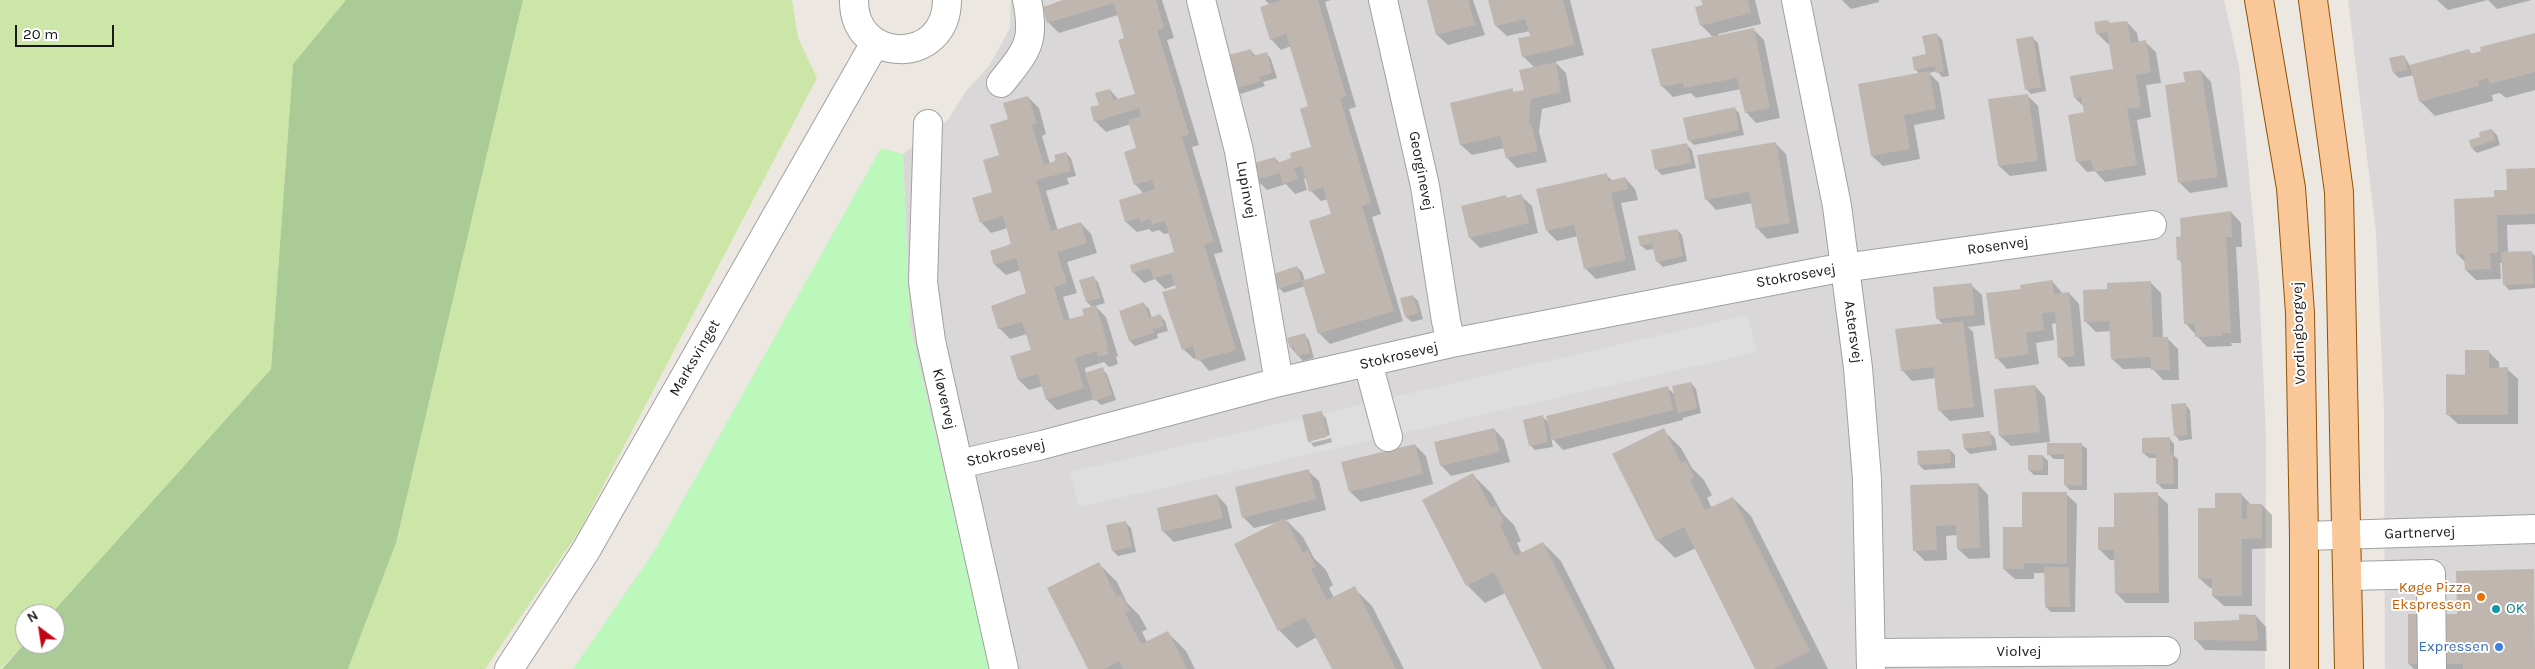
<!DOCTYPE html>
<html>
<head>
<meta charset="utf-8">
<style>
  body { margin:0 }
  #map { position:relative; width:2535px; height:669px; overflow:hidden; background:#ece7e0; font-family:Karla,sans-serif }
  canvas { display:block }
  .north { position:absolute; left:15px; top:604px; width:50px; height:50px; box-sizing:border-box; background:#fff; border:1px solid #a3a3a3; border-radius:50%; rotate:329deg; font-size:14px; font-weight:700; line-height:20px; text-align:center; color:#1a1a1a }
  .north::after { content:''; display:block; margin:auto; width:18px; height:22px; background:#c00516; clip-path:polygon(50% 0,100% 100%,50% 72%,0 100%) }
  .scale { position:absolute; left:15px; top:25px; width:99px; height:22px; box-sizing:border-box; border:2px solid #1a1a1a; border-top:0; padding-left:6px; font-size:15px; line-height:18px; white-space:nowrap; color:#1a1a1a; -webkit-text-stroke:4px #fff; paint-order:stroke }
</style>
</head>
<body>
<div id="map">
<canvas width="2535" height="669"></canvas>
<div class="north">N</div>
<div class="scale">20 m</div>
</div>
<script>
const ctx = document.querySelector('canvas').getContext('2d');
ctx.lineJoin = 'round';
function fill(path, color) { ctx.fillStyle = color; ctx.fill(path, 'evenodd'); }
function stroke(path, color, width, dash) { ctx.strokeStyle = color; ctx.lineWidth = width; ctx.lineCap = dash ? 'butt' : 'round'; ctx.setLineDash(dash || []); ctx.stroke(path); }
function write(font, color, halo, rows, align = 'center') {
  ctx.font = font + ' Karla,sans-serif'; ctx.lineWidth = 4; ctx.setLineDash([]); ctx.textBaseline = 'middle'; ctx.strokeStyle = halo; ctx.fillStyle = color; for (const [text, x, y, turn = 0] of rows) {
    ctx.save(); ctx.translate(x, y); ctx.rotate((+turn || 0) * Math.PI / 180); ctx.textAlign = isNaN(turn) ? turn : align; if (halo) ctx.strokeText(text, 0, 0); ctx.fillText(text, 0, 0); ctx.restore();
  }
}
const residential = new Path2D(`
  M1011 0H2224L2239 67 2259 282 2266 437 2265 669H990L910 325 903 154 948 120 966 91 989 66 1010 28Z
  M2348 0H2535V669H2385L2384 409 2376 232Z`);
const grass = new Path2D(`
  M0 0H346L293 64 271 369 51 614H25V643L0 669Z
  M523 0H792L798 38 817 78 580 530 485 669H348L396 543Z`);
const forest = new Path2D(`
  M346 0H523L396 543 348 669H2L25 643 55 644V614H51L271 369 293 64Z`);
const park = new Path2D(`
  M881 148 903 154 910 325 990 669H573L655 550Z`);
const parking = new Path2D(`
  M1747 315 1757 352 1079 507 1070 472Z`);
const shadow = new Path2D(`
  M1064 0H1162L1174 38 1167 40 1199 145 1192 147 1223 252 1214 254 1246 360 1209 371 1198 358 1194 359 1183 349 1176 285 1165 289 1155 279 1144 283 1133 272 1176 253 1170 233 1164 234 1159 230 1152 232 1149 229 1137 232 1126 222 1123 211 1144 194 1135 184 1138 149 1131 124 1106 132 1095 121 1110 90 1119 100 1136 94 1126 39 1118 15 1059 33 1048 22Z
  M1265 0H1331L1325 2 1356 107 1349 109 1381 214 1372 217 1403 321 1330 344 1319 333 1305 286 1284 293 1279 288 1297 267 1302 272 1305 281 1327 274 1333 215 1328 199 1321 201 1311 191 1307 178 1304 179 1307 190 1295 194 1286 184 1267 190 1256 179 1275 158 1280 163 1293 159 1313 148 1309 107 1291 46 1281 50 1271 39 1269 4Z
  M1473 0 1485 35 1448 45 1437 35 1428 1Z
  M1490 0H1570L1584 55 1555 62 1566 73 1571 102 1542 109 1539 132 1547 162 1517 168 1507 158 1504 148 1472 155 1461 145 1452 104 1512 90 1515 93 1525 91 1535 68 1523 56 1531 37 1530 31 1507 36 1496 26Z
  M1702 0H1755L1761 24 1718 34 1719 37 1753 29 1764 40 1780 118 1756 123 1746 112 1741 89 1696 98 1691 93 1673 97 1662 86 1714 38 1701 25 1704 6Z
  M1842 0H1879V2L1851 9Z
  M2437 0H2488L2448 10Z
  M2488 0H2532L2497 9Z
  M2108 21 2111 24 2127 22 2137 33 2139 43 2145 42 2156 52 2161 83 2146 85 2151 117 2137 120 2146 175 2105 182 2095 171 2087 172 2077 161 2085 113 2084 107 2075 98 2115 70 2110 43 2108 44 2097 33Z
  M1936 34 1942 39 1949 76 1942 77 1937 71 1929 73 1939 83 1945 119 1914 125 1920 159 1883 166 1872 156 1920 74 1915 69 1927 55Z
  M2535 34V90L2506 98 2500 93 2492 95 2493 101 2435 116 2420 101 2414 75 2399 78 2394 73 2391 59 2404 56 2410 66 2469 51 2473 55Z
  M2033 38 2038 43 2046 91 2031 94 2026 89Z
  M1251 51 1256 56 1266 53 1271 59 1277 78 1263 82 1265 86 1241 94 1236 88Z
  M2201 71 2211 82 2228 187 2190 193 2179 182 2186 83Z
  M2027 95 2038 106 2047 171 2010 176 1999 166 1989 101Z
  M1028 97 1039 108 1046 134 1042 136 1050 164 1066 153 1071 158 1076 176 1067 178 1069 184 1046 191 1058 231 1081 223 1091 234 1097 253 1067 262 1077 293 1063 297 1070 320 1086 316 1092 307 1087 302 1093 277 1098 282 1105 303 1095 306 1106 317 1118 356 1116 357 1118 364 1109 367 1104 362 1085 368 1086 374 1102 369 1107 374 1116 400 1101 405 1095 399 1057 410 1047 400 1043 386 1029 390 1019 380 1012 357 1032 351 1027 334 1010 339 999 328 1028 294 1021 270 1006 275 995 265 1013 245 1008 228 991 233 981 222 994 193 1009 120Z
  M1734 108 1739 113 1744 135 1694 145 1689 140Z
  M2492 130 2497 135 2500 145 2477 153 2472 148Z
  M1775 143 1786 154 1799 233 1767 239 1757 228 1753 203 1716 210 1706 199Z
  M1686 144 1692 150 1696 168 1662 175 1657 170Z
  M2535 170V224L2507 225 2508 253 2531 252 2535 256V288L2509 290 2504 284 2503 263H2500L2501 279 2476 280 2466 270 2465 262 2457 254 2495 198 2508 191Z
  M1606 175 1613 181 1625 178 1635 189 1638 200 1621 203 1636 270 1596 279 1585 268 1578 236 1557 241 1547 231Z
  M1505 196 1508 199 1521 196 1532 206 1538 233 1480 248 1470 238Z
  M2231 212 2241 223 2242 247H2236L2241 343H2231L2232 346 2207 347 2186 324 2182 263 2178 259 2183 238Z
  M1677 230 1682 235 1687 261 1663 267 1657 261 1655 249 1646 250 1641 245Z
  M2052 281 2063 294 2069 293 2079 304 2085 366 2069 367 2059 357 2057 323 2052 324 2054 340 2036 343 2039 364 2007 369 1997 358 2022 290Z
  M2150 282 2161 293 2163 338H2167L2178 349 2179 380H2163L2152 368 2123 369 2112 359 2111 331 2096 332 2086 322Z
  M1971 285 1982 295 1985 325 1968 327 1973 332 1984 417 1950 421 1940 411 1936 378 1912 381 1902 370 1943 324 1937 318Z
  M1413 296 1418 301 1423 319 1412 322 1406 317 1401 299Z
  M1144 304 1149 309 1152 318 1160 315 1165 321 1168 331 1157 334 1158 338 1135 346 1130 341Z
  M1304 334 1309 340 1314 358 1303 361 1291 348Z
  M2488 351 2499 362V369H2507L2518 379V424H2458L2447 414 2466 376Z
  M1691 383 1696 389 1701 413 1683 418V420L1563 450 1551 437 1553 447 1535 450 1530 445 1543 417 1549 423 1667 387 1675 395Z
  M2035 386 2045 397 2050 442 2011 446 2000 436Z
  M2185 404 2190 410 2192 439 2180 441 2175 435Z
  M1321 413 1326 418 1330 435 1311 440V443L1331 438 1332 442 1314 447 1309 441Z
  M1494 429 1504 440 1510 462 1451 476 1441 465Z
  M1663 430 1681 448 1692 468 1704 480 1712 495 1707 498 1712 508 1733 498 1751 516 1828 669H1757L1696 548 1675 558 1657 540Z
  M1990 433 1995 438 1997 450 1970 454 1965 449Z
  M2169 438 2174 444V456L2178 459V489H2163L2158 484 2157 458H2149L2143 453Z
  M2081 444 2087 449V490H2070L2065 485V459H2054L2048 454Z
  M1415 445 1426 456 1433 484 1361 502 1350 492Z
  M1950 450 1955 455V468L1924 470 1919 465Z
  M2043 456 2048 461V475H2034L2029 470Z
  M1308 471 1319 481 1326 510 1286 520 1303 537 1314 558 1326 570 1333 585 1329 588 1334 598 1354 588 1372 606 1404 669H1333L1317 637 1297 648 1279 630 1278 522 1254 528 1243 517Z
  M1473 475 1491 493 1502 513 1514 525 1521 541 1517 543 1522 554 1543 543 1561 561 1615 669H1544L1505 593 1485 603 1467 585Z
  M1978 484 1988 495 1990 558 1969 559 1958 549V535L1946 536 1947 560 1925 561 1914 550 1912 486Z
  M2066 494 2077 504 2075 612H2051L2046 607V573H2034V579H2015L2004 569 2024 529Z
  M2157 494 2168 504 2169 603H2126L2116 593V560H2110L2099 549 2115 528Z
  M2241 494 2251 505H2262L2272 515V548L2252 549V606H2224L2213 596 2214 588H2210L2199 578 2217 510Z
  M1217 495 1227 506 1232 528 1174 542 1163 531Z
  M1126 523 1131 528 1136 552 1118 556 1113 551Z
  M1099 564 1117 582 1127 603 1139 615 1147 629 1142 632 1147 642 1168 633 1186 651 1195 669H1090Z
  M2533 571 2535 669H2414L2409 664 2458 615Z
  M2256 616 2266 627 2267 651 2205 650 2195 639Z`);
const building = new Path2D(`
  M1063 0H1156L1164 28 1157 30 1189 134 1182 137 1214 242 1204 244 1236 350 1197 361 1193 346 1182 350 1162 292 1176 288 1171 273 1153 279 1150 268 1132 273 1130 265 1174 252 1165 221 1152 225 1150 219 1141 222 1139 218 1125 222 1122 212 1119 200 1155 189 1152 180 1134 185 1124 152 1136 148 1128 120 1141 116 1139 108 1094 122 1090 107 1099 105 1095 93 1110 89 1113 100 1135 94 1118 40 1124 38 1114 3 1047 23 1043 7Z
  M1282 0H1318L1346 96 1340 98 1371 203 1362 206 1394 311 1318 334 1302 281 1325 273 1309 221 1331 214 1323 187 1309 192 1302 166 1294 169 1298 179 1283 184 1280 173 1255 180 1251 164 1275 157 1277 163 1291 158 1290 153 1311 147 1300 109 1308 106 1286 34 1270 40 1260 7Z
  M1427 0H1468L1475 25 1436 35Z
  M1488 0H1563L1575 45 1522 57 1518 38 1530 36 1525 19 1495 26Z
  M1701 0H1748L1751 13 1700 26 1695 7 1703 5Z
  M2108 20 2109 23 2127 21 2131 43 2146 40 2151 72 2136 75 2141 107 2127 109 2137 165 2094 172 2091 160 2076 162 2068 115 2084 112 2081 97 2074 98 2070 76 2113 69 2107 32 2096 34 2094 22Z
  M1754 28 1770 108 1745 113 1737 78 1684 88 1683 83 1661 87 1651 49Z
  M1937 33 1944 71 1936 73 1935 66 1914 70 1912 57 1926 54 1922 36Z
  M2535 33V72L2490 84 2488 78 2478 81 2479 86 2419 102 2410 65 2469 49 2471 54 2481 51 2480 47Z
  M2033 36 2041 87 2025 90 2016 39Z
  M1251 49 1253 56 1267 52 1272 73 1259 77 1260 81 1235 89 1225 56Z
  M2404 55 2408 70 2393 73 2389 58Z
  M1556 62 1561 92 1531 99 1529 123H1531L1538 151 1506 158 1500 136 1460 145 1450 103 1513 88V92L1524 90 1519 70Z
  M2201 70 2218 177 2178 183 2165 85 2185 82 2183 72Z
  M1929 71 1936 109 1904 115 1910 149 1871 156 1858 84Z
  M2028 94 2038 161 1998 166 1988 99Z
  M1028 96 1037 123 1032 125 1044 165 1056 161 1054 155 1066 152 1071 171 1036 180 1051 231 1081 222 1087 243 1057 252 1067 283 1054 287 1064 321 1084 315 1082 309 1096 305 1108 346H1106L1109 354 1098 357 1096 351 1075 358 1084 388 1046 400 1038 374 1018 380 1010 356 1031 350 1022 322 998 329 991 306 1026 293 1016 258 994 265 990 251 1011 244 1003 216 980 223 972 198 992 192 983 160 999 155 990 125 1008 119 1003 103Z
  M1735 107 1739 130 1688 141 1683 118Z
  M2492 129 2495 140 2471 148 2469 140 2480 137 2479 132Z
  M1776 142 1790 223 1756 229 1749 192 1705 200 1697 155Z
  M1687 143 1691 163 1655 170 1651 150Z
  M2535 168V214L2497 215 2498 253H2490L2491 269 2465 270 2464 254H2456L2454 199 2494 197V190H2507L2506 169Z
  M1607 173 1608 181 1625 177 1628 189 1611 193 1626 260 1584 269 1574 225 1546 231 1536 189Z
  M1522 194 1529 223 1469 238 1461 206 1506 195V198Z
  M2231 211 2232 237H2226L2231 333H2222V336L2195 337V324H2184L2181 260H2177L2176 237 2181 236 2180 218Z
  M1677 229 1683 256 1656 262 1652 243 1640 246 1638 236Z
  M2532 251 2534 284 2503 285 2501 252Z
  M1297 266 1302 281 1278 289 1273 274Z
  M1094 276 1100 298 1086 302 1079 280Z
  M2052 280 2054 294 2069 292 2075 356 2058 358 2055 312 2042 313 2044 330 2026 333 2029 354 1995 359 1986 293 2021 289 2020 285Z
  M2151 281 2153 337H2168L2170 370H2151V357L2111 359 2109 321 2084 322 2083 290 2107 289V283Z
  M1972 283 1975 315 1936 319 1933 287Z
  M1413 295 1418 313 1405 317 1400 298Z
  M1144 302 1149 318 1160 314 1164 326 1153 329 1154 333 1129 341 1119 311Z
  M1963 321 1974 407 1938 411 1933 367 1901 371 1895 329Z
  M1305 333 1310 353 1297 356 1294 347 1290 348 1287 338Z
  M2465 350H2489V368L2508 367V415H2446V374L2465 375Z
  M1103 367 1112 395 1094 401 1085 373Z
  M1691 382 1697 408 1678 413 1672 386Z
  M2035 385 2040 432 1999 436 1994 389Z
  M1668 386 1673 410 1552 440 1546 416Z
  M2186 403 2187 435 2174 436 2171 404Z
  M1322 411 1327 437 1308 442 1302 415Z
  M1543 415 1548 442 1529 446 1523 420Z
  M1494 428 1500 452 1440 466 1434 442Z
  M1664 428 1681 463 1686 461 1694 477 1690 480 1705 510 1733 497 1810 651 1774 669H1755L1684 527 1656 541 1612 454Z
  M1990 431 1992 445 1964 449 1962 434Z
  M2170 437V453H2173L2174 484H2156V454L2142 453V438Z
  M2047 443H2082V486L2064 485V454L2047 455Z
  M1415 444 1423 474 1349 492 1341 462Z
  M1950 449 1951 463 1918 465 1917 451Z
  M2028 455H2043V471L2028 470Z
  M1309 469 1316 499 1242 518 1235 487Z
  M1473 473 1491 508 1496 506 1504 522 1500 525 1515 556 1543 542 1607 669H1542L1494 572 1466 586 1422 500Z
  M1978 483 1980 548 1957 549 1956 525 1936 526 1937 550 1913 551 1910 485Z
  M2022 492H2067V564L2024 563V569H2003V527H2022Z
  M2158 492 2159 593H2115L2114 550H2098V527H2114V493Z
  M2215 493H2242V519H2247V504H2262V538L2242 539V596H2212V579L2198 578V508H2215Z
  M1217 494 1223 518 1162 532 1157 508Z
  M1285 518 1303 553 1308 550 1316 567 1311 569 1327 600 1355 586 1396 669H1332L1305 617 1278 631 1234 544Z
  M1126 521 1132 547 1112 551 1106 525Z
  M1099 562 1117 597 1121 595 1130 611 1125 613 1141 644 1168 631 1187 669H1123L1119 661 1104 669H1088L1047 588Z
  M2044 567H2069L2070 607H2045Z
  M2534 569 2535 669H2463V654L2462 664H2408V614H2457L2456 571Z
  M2239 614 2256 615 2258 641 2194 640V622L2239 620Z`);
const minor = new Path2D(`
  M854 0C853 65 947 66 947 0
  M1201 0 1239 151 1279 382
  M1383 0 1425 186 1446 321 1451 343
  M1796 0 1837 206 1858 368 1867 479 1871 669
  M1001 83C1026 51 1036 43 1027 0
  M928 124 923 282 931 341 1004 669
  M1368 363 1388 437
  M959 464 1042 445 1279 382 1451 343 1829 270 2152 225
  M2304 536 2535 529
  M2349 576 2431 574 2432 669
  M1872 653 2166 651
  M509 669 585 552 875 43`);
const major = new Path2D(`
  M2259 0 2291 188 2300 313 2304 536V669
  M2313 0 2339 192 2349 669`);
const markers = [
  [2481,597,5,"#e8710a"],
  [2496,609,5,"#0f9aa8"],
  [2499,647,5,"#3f7fe0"]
];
const streetNames = [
  ["Georginevej",1421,171,79],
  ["Lupinvej",1246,190,80],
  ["Rosenvej",1998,246,-8],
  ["Stokrosevej",1796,276,-10],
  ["Astersvej",1853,332,82],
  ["Vordingborgvej",2299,333,-92],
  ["Stokrosevej",1399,356,-13],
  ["Marksvinget",695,358,-60],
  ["Kløvervej",944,399,77],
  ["Stokrosevej",1006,453,-13],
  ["Gartnervej",2420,533,-2],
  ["Violvej",2019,652]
];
const foodNames = [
  ["Køge Pizza",2471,588],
  ["Ekspressen",2471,605]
];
const cultureNames = [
  ["OK",2506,609]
];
const shopNames = [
  ["Expressen",2489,647]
];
fill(residential, '#d9d7d7');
fill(grass, '#cbe6a6');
fill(forest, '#aacb95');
fill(park, '#bcf7bc');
fill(parking, '#dedede');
fill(shadow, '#0003');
fill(building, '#c0b6b0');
stroke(minor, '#a1a1a1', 30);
stroke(major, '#8d5404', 30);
stroke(minor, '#fff', 28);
stroke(major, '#f9c798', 28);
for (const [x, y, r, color] of markers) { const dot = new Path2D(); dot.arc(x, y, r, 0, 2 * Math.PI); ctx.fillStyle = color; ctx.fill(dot); stroke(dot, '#fff', 2); }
write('15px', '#1a1a1a', '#fff', streetNames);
write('15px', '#c56008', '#fff', foodNames, 'right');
write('15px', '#0d838f', '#fff', cultureNames, 'left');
write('15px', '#366cbe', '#fff', shopNames, 'right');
</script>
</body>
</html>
